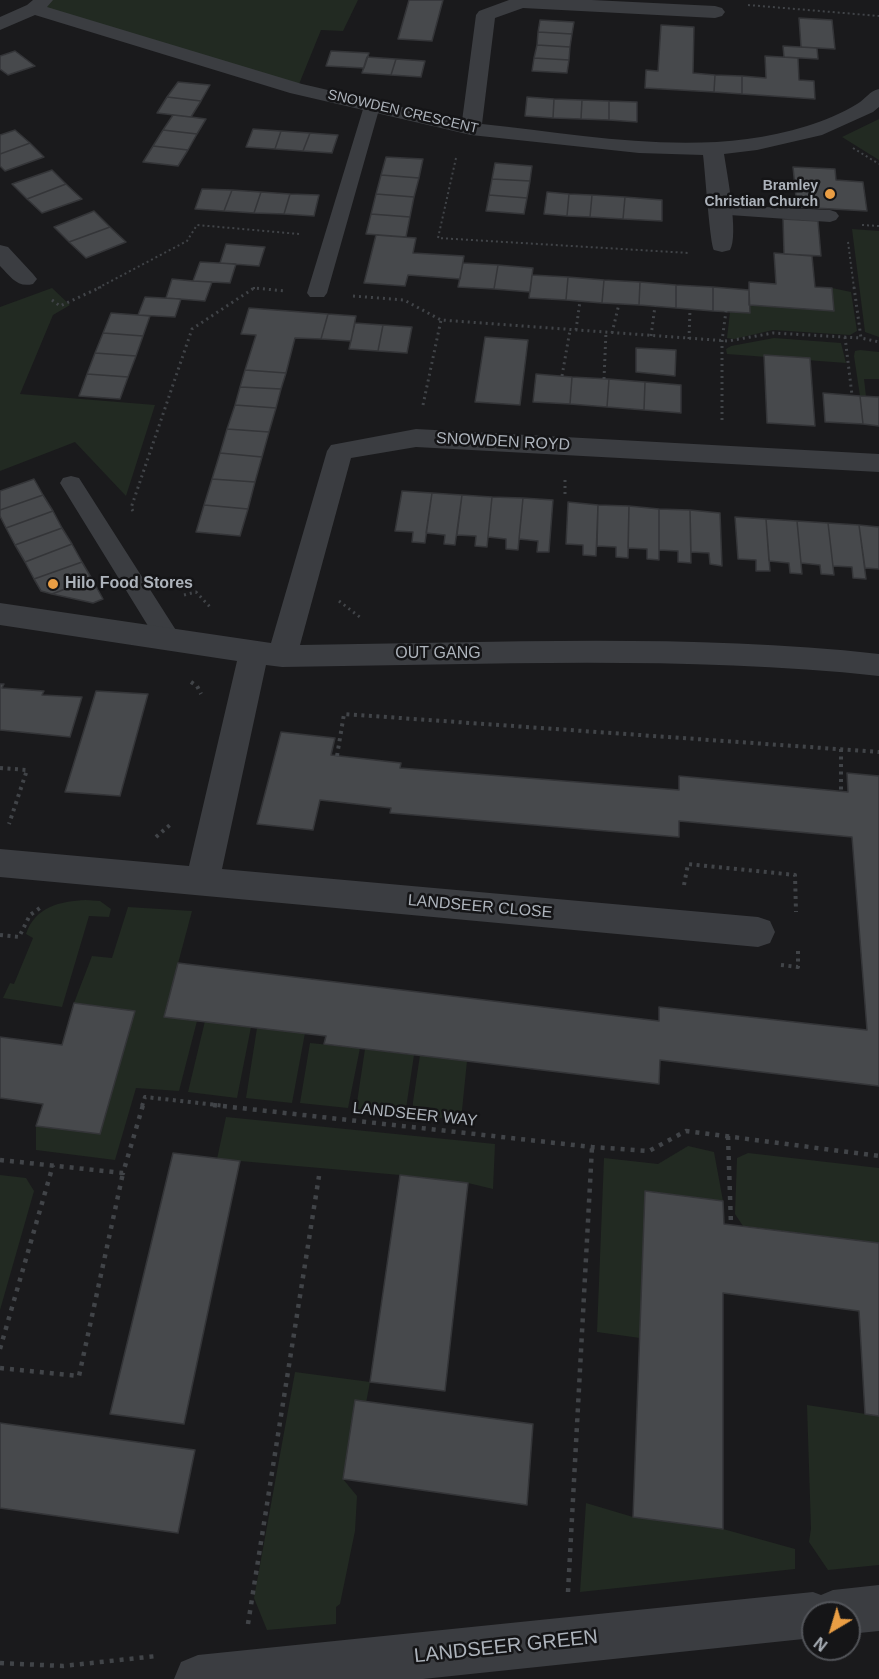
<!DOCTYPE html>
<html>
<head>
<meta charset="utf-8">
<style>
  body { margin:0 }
  #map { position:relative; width:879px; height:1679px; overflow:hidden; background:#1a1a1c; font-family:Helvetica,sans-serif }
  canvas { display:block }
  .north { position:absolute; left:801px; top:1601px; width:60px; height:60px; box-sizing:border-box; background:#151517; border:2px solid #525459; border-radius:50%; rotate:218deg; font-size:16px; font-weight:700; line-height:24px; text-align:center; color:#adb3bb }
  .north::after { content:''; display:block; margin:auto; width:21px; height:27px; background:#ea9e44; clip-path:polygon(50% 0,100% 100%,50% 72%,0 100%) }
</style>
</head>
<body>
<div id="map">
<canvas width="879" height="1679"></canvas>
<div class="north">N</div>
</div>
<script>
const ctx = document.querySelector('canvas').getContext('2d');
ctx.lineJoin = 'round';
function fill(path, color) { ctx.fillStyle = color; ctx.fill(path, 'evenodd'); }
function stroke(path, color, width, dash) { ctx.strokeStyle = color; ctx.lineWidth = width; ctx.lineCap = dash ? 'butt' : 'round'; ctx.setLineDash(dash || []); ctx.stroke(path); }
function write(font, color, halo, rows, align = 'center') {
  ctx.font = font + ' Helvetica,sans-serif'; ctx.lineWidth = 5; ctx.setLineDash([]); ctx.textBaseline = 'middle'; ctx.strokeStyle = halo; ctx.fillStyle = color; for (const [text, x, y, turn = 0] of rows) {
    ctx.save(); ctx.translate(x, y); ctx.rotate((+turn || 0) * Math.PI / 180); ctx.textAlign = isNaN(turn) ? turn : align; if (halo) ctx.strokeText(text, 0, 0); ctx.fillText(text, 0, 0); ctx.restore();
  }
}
const green = new Path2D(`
  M44 0H358L343 31 321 30 297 89 34 9Z
  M879 119V160L842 137Z
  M852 229 879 231V337L865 332Z
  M52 288 70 305 53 315 20 394 155 405 126 496 75 442 0 471V307Z
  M832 288 851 292 857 331 850 335 773 330 734 339 727 338 730 312 750 313 749 305 834 311Z
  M774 338 841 343 846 363 727 354 726 349 731 346Z
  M860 350 879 352V379H864L866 396H860L854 356 855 351Z
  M86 900 100 901 111 909 109 917 89 916 62 1007 3 998 10 983 14 984 33 938 26 934C35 907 60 901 86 900Z
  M128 907 192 911 164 1016 197 1021 179 1091 136 1088 115 1160 36 1150V1126L135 1011 74 1003 92 956 112 958Z
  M205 1021 251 1027 237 1098 188 1092Z
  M257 1028 305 1033 292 1103 246 1098Z
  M310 1043 360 1048 348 1108 300 1103Z
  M365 1049 414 1055 405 1115 356 1109Z
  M420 1055 467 1061 461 1120 413 1115V1102Z
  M226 1117 495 1144 493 1189 468 1183 400 1175 217 1159Z
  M688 1146 714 1152 723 1201 646 1191 640 1338 597 1332 604 1158 658 1164Z
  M748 1153 879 1168V1243L743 1226 735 1214 737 1158Z
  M0 1175 26 1178 34 1191 0 1310Z
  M295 1372 370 1382 366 1403 355 1401 343 1479 357 1496 355 1531 340 1604 336 1607V1624L267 1630 254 1598Z
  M807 1405 879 1416V1565L828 1570 809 1542 811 1529Z
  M586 1503 633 1517 723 1529 795 1549V1569L580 1592Z`);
const building = new Path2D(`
  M409 0H443L432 41 398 39Z
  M799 18 832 20 835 49 801 47Z
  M540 20 574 22 572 34 538 32Z
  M661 25 694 27 693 73 715 75 714 92 645 88 646 70 658 71Z
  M538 32 572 34 570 47 537 45Z
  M537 45 570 47 569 60 534 58Z
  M783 46 817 48 818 59 784 57Z
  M15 51 35 66 8 75 0 69V56Z
  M331 51 369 53 364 68 326 66Z
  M765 56 798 58 799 80 814 81 815 99 742 94V76L766 78Z
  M367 57 396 59 391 75 362 73Z
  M534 58 569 60 567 73 532 71Z
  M396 59 425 61 421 77 391 75Z
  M715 75 742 76V94L714 92Z
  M178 82 210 85 201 101 167 97Z
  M167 97 201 101 191 117 157 113Z
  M527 97 554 99 553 118 525 116Z
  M554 99 582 100 581 119 553 118Z
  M582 100 609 101V120L581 119Z
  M609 101 637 102V122L609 120Z
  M173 115 191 117 206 119 197 134 163 130Z
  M253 129 281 131 275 149 246 147Z
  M15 130 30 143 0 154V135Z
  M163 130 197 134 188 150 153 146Z
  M281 131 310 133 303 151 275 149Z
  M310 133 338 135 332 153 303 151Z
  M30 143 44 157 5 171 0 166V154Z
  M153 146 188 150 178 166 143 162Z
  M386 157 423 159 419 178 381 175Z
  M495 163 532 166 530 181 492 179Z
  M793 167 835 169 836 180 863 182 867 211 797 207Z
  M52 170 66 184 27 199 12 184Z
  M381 175 419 178 414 197 376 194Z
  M492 179 530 181 527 198 489 195Z
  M66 184 82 199 42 213 27 199Z
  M202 189 232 190 224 211 195 209Z
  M232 190 261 192 254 213 224 211Z
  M261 192 290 194 284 214 254 213Z
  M547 192 569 194 567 216 544 214Z
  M290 194 319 195 314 216 284 214Z
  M376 194 414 197 410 217 371 214Z
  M569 194 592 195 590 217 567 216Z
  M489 195 527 198 524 214 486 211Z
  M592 195 625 197 623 219 590 217Z
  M625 197 662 200V221L623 219Z
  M94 211 110 227 69 242 54 227Z
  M371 214 410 217 406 237 366 234Z
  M783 219 818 221 821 256 784 254Z
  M110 227 126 242 86 258 69 242Z
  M376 235 416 238 413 253 464 256 460 279 408 275 405 286 364 283Z
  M226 244 265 247 259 266 220 263Z
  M774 253 812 256 815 287 832 288 834 311 749 305V282L776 284Z
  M200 262 236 264 230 283 193 281Z
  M463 263 498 265 494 289 458 287Z
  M498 265 533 268 530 292 494 289Z
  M532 275 568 277 566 300 529 298Z
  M568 277 604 280 602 303 566 300Z
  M172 279 193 281 212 282 205 301 166 298Z
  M604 280 640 282 639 305 602 303Z
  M640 282 676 285V308L639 305Z
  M676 285 713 287V311L676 308Z
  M713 287 749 290 750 313 713 311Z
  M145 297 181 299 175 317 138 315Z
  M249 308 328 314 321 339 295 338 286 373 245 370 256 335 241 334Z
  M111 313 138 315 150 316 143 336 103 333Z
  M328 314 356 316 351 341 321 339Z
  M355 323 383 325 378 351 349 349Z
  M383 325 412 327 407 353 378 351Z
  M103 333 143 336 136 356 95 353Z
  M485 337 528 340 520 405 475 402Z
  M636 348 676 350 675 376 636 372Z
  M95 353 136 356 128 377 87 374Z
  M764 355 810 358 815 426 767 423Z
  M245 370 286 373 281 389 240 387Z
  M87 374 128 377 120 399 79 396Z
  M536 374 572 377 570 404 533 402Z
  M572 377 609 379 607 407 570 404Z
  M609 379 645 382 644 410 607 407Z
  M645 382 681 385V413L644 410Z
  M240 387 281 389 276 408 235 405Z
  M823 393 860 396 863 424 825 422Z
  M860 396 879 397V426L863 424Z
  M235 405 276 408 269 432 227 429Z
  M227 429 269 432 262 457 220 453Z
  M220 453 262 457 255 482 212 479Z
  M34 479 43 495 0 510V491Z
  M212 479 255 482 248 509 204 505Z
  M402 491 432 493 425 543 412 542 413 532 395 531Z
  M432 493 462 495 455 545 444 544 445 535 426 533Z
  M43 495 53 511 6 528 0 516V510Z
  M462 495 492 497 487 547 475 546 476 536 457 535Z
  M492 497 523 498 518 550 506 549V539L488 537Z
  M523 498 553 500 549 552H537L538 541 519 539Z
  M568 502 598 505 596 556 583 555V545L566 544Z
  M204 505 248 509 240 536 196 532Z
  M598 505 629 506 628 558 616 557V547L597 546Z
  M629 506 659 509V560L647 559V549L628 548Z
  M659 509 690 510 691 563 678 562V551L659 550Z
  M690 510 720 513 722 566 710 564 709 553 691 552Z
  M53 511 62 528 15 545 6 528Z
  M735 517 766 519 770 571H756V560L738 559Z
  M766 519 797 521 802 574 790 573 789 563 769 561Z
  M797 521 828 523 834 575 821 574 820 565 801 563Z
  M828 523 859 525 866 579 853 578 852 567 833 566Z
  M859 525 879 527V569L865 568Z
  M62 528 72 544 25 562 15 545Z
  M72 544 82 562 34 579 25 562Z
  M82 562 92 579 52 594 41 591 34 579Z
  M92 579 103 599 93 603 52 594Z
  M0 684H4L2 688 44 691 42 695 82 697 70 737 0 730Z
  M96 691 148 694 120 796 65 792Z
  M281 732 335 738 331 755 401 763 400 768 679 790V776L848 792 847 773 879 776V1086L660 1060 659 1084 324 1044 326 1036 164 1017 178 963 659 1021V1007L867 1030 852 837 679 821V837L390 813 391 808 320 800 313 830 257 824Z
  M74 1003 135 1011 100 1134 36 1126 43 1104 0 1098V1037L62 1045Z
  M173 1153 240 1161 184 1424 110 1414Z
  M400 1175 468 1183 445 1391 370 1382Z
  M645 1191 723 1201 724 1224 879 1243V1416L865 1414 859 1311 723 1293V1529L633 1517Z
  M355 1400 533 1424 527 1505 343 1479Z
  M0 1423 195 1450 178 1533 0 1508Z`);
const pathFar3 = new Path2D(`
  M748 5 879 16
  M853 148 879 164
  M456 158 438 238 689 253
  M862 225 879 226
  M848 242 854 288
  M98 288 187 241 197 225 299 234
  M253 288H258`);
const pathFar2 = new Path2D(`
  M854 287 861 338 879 342
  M353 296 404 300 441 320 728 341 773 333 861 338
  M52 300 60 306 101 287
  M576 330 580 301
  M612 333 619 304
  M651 336 655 306
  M845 337 852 395
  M689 339 690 309
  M562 376 570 330
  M604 379 606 332
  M423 405 441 320
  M722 420V341L726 311
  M565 480V494
  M133 511 131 508 192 329 254 288 286 291
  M184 595 196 592 211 608
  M339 601 361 618`);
const pathFar1 = new Path2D(`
  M191 682 197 686 201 694
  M841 749V791
  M337 756 344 714 879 752
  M0 768 27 770 9 824
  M156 837 171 824
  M684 885 688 864 795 875 796 912
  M0 935 19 937 30 915 40 908
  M781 965 798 967V947
  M142 1106 145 1097 226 1106`);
const path = new Path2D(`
  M213 1105 592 1147 649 1151 686 1131 879 1156
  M728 1136 731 1225
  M0 1160 123 1173 143 1105
  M0 1349 53 1165
  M0 1368 79 1376 123 1173
  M568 1592 592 1147
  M248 1624 319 1176
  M0 1663 63 1666 157 1656`);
const service = new Path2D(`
  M372 101 380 106 327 293 324 297H310L307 293 364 106Z
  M721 205 830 210 836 212 839 216 836 220 830 222 715 214 712 210 715 206Z
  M71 476 79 478 179 635 182 641 179 647 170 650 161 647 60 483 63 478Z`);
const minor = new Path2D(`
  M33 0H53L47 7 302 84 462 121 476 15 479 11 509 0H592L715 6 722 8 725 12 722 16 715 18 523 8 495 18 482 124C588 135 703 159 807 126 823 121 843 113 857 104 866 99 869 91 879 89V107L873 112 822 135 757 150 724 154C727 173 739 236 730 250L722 252 714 250C710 244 705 169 703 155L639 153 471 135 290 93 35 15 0 30V17L27 5Z
  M0 245 8 247 33 274 37 279 33 284C17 288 11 277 0 266Z
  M416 429 879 454V472L416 447 351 458 300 645C493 643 687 633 879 654V676C681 655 481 665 282 667L266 665 222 869 758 917 770 921 775 932 770 943 758 947 0 877V849L189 866 237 661 0 625V603L271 643 327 451 331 445Z
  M879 1585V1631L849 1634V1613H813V1638L423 1679H174L181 1662 198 1655 813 1592 821 1595 833 1590Z`);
const markers = [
  [830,194,6,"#ea9e44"],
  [53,584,6,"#ea9e44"]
];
const farStreetnames = [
  ["SNOWDEN CRESCENT",403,112,13]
];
const farPoinames = [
  ["Bramley",818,186],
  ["Christian Church",818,202]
];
const streetNames = [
  ["SNOWDEN ROYD",503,442,3],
  ["OUT GANG",438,654],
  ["LANDSEER CLOSE",480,907,5],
  ["LANDSEER WAY",415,1115,6]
];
const poiNames = [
  ["Hilo Food Stores",65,584]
];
const nearStreetnames = [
  ["LANDSEER GREEN",506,1647,-6]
];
fill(green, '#222a22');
fill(building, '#47494c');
stroke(building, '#343538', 1.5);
stroke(pathFar3, '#414448', 2, [2, 3]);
stroke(pathFar2, '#414448', 3, [2, 4]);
stroke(pathFar1, '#414448', 4, [3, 4.5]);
stroke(path, '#414448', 4.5, [4, 6]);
fill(service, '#3b3d41');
fill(minor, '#3b3d41');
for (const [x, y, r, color] of markers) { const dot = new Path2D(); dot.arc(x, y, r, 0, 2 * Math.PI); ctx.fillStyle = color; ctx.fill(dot); stroke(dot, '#151517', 2); }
write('14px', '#adb3bb', '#151517', farStreetnames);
write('bold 14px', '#adb3bb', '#151517', farPoinames, 'right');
write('16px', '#adb3bb', '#151517', streetNames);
write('bold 16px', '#adb3bb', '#151517', poiNames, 'left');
write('20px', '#adb3bb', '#151517', nearStreetnames);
</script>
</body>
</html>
